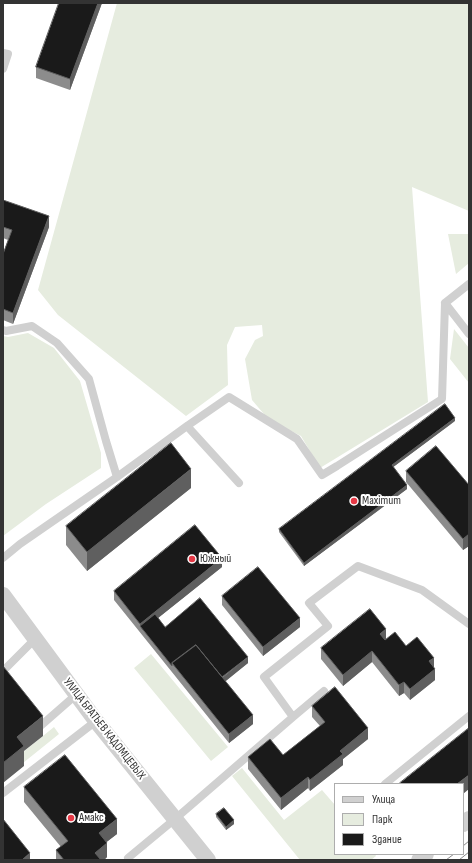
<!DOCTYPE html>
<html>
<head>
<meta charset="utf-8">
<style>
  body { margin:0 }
  #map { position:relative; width:472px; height:863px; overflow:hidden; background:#fff; font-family:"Sofia Sans Condensed",sans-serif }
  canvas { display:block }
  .frame { position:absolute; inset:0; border:4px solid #333; pointer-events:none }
  .legend { position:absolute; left:334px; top:783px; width:130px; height:72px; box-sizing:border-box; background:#fff; border:1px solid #adadad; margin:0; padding:5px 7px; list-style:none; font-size:12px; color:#333 }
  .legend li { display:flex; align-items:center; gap:8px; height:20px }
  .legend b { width:20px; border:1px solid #adadad }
</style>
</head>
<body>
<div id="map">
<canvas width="472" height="863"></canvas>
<div class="frame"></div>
<ul class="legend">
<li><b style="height:5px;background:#d0d0d0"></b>Улица</li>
<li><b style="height:11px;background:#e6ecdf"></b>Парк</li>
<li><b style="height:11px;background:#1a1a1a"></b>Здание</li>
</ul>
</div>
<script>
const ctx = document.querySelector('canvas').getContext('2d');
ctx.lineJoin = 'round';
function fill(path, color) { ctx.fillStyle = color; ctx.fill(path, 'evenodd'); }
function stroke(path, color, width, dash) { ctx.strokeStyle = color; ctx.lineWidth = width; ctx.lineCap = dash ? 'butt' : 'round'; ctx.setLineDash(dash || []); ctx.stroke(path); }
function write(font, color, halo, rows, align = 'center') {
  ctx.font = font + ' "Sofia Sans Condensed",sans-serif'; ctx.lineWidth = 4; ctx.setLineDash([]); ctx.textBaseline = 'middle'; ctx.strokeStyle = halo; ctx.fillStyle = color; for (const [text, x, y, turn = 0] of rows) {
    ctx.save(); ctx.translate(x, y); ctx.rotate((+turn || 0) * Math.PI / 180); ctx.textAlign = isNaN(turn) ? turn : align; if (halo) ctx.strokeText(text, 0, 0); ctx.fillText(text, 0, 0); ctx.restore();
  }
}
const green = new Path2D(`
  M117 3H469V211L412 187 428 402 320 468 301 436 269 420 252 400 245 359 255 340 263 336 262 325 235 327 227 345 228 385 186 416 58 315 38 290Z
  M448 234H469V263L456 274Z
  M454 329 469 348V383L450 359Z
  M28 333 54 348 80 381 101 453V468L46 504 3 536V336L8 337Z
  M151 654 228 747 211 761 134 668Z
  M54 727 59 734 23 763 17 757Z
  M242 768 284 820 322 790 335 805V854H375L376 856 371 860H300L232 776Z`);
const service = new Path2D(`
  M3 53 8 54 3 69
  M469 284 445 303 469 334
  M3 330 6 331 32 326 57 343 89 379 106 441 117 477
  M187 426 239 483
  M3 558 20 544 117 477 187 426 229 397 297 439 322 475 337 466 442 399 445 303
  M3 671 35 639
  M293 717 324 691
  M37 729 77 694
  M385 784 469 716
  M3 793 96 721
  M128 858 175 819 293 717 264 677 328 626 309 603 358 566 422 590 469 624`);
const minor = new Path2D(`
  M3 595 96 721 208 860
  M463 824 469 819
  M419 860 426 854`);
const tram = new Path2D(`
  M463 846 469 841
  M446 860 454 854
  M459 860 469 852`);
const wall = new Path2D(`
  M59 3H102L70 90 36 78V67Z
  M3 200 49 227 13 324 3 320V254L8 240 3 238Z
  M455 421 393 467 407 489 304 566 279 532V529Z
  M406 471 469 485V546L463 550 406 482Z
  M191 488 87 571 66 545V526Z
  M222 567 158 618 165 627 248 663 225 681 253 724 229 743 114 600V591Z
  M222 596 300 627 263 656 222 605Z
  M386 640 406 646 434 667 435 680 410 700 404 693 399 696 372 662 343 686 321 659V648Z
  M312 706 368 739 343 759V765L310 791 308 788 281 810 248 769V757L283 755 320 726 312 717Z
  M24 787 117 834 106 842 107 857 104 860H56V850L61 847 24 802Z
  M216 814 234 824 226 830 216 817Z`);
const shadedWall = new Path2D(`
  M98 3H102L70 90V79Z
  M49 216V227L13 324V313Z
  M455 418V421L392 468V465Z
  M191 469V488L87 571V552Z
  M407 485V489L304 566V563Z
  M469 534V546L463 550V539Z
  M222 558V567L143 630 140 626V624Z
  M300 618V627L263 656V647Z
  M386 629V640L380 645V634Z
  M372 651V662L343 686V675Z
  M248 657V663L221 685V679Z
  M434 658V669L429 661Z
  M435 669V680L410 700V689Z
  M404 682V693L399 696V685Z
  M253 715V724L229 743V734Z
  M43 716V736L24 751V766L3 783V763L17 737Z
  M368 728V739L343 759V765L310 791V780L340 751Z
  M469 775V789L463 794V784H457Z
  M308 777V788L281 810V798Z
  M117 819V834L99 848V833Z
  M234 820V824L226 830V827Z
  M107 843V857L104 860H95V853Z
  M30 853V860H22Z`);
const building = new Path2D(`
  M59 3H98L70 79 36 67Z
  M3 200 49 216 13 313 3 309V254L12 230 3 227Z
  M445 404 455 418 392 465 407 485 304 563 279 529Z
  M171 443 191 469 87 552 66 526Z
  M436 446 469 485V534L463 539 406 471Z
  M195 525 222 558 140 624 114 591Z
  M258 567 300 618 263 647 222 596Z
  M200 598 248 657 222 677 196 645 172 663V666L140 626 155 614 165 627Z
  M370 609 386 629 380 634 385 640 395 632 406 646 417 637 434 658 429 661 435 669 410 689 404 682 399 685 372 651 343 675 321 648Z
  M196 645 253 715 229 734 172 663Z
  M3 666 43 716 17 737 24 746 3 763Z
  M335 687 368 728 340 751 343 754 310 780 308 777 281 798 248 757 270 739 283 755 325 722 312 706Z
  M469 728V775L457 784H401L400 783Z
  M65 755 117 819 99 833 107 843 95 853 101 860H64L56 850 68 841 24 787Z
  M224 808 234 820 226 827 216 814Z
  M3 819 30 853 22 860H3Z`);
const markers = [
  [354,501,4,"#e63946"],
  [192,559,4,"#e63946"],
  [71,818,4,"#e63946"]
];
const poiNames = [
  ["Maximum",362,501],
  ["Южный",200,559],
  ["Амакс",79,818]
];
const streetNames = [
  ["УЛИЦА БРАТЬЕВ КАДОМЦЕВЫХ",104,729,52]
];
fill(green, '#e6ecdf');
stroke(service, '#d0d0d0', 8);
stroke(minor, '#d0d0d0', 16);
stroke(tram, '#888', 1);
fill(wall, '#8c8c8c');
fill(shadedWall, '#5f5f5f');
fill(building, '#1a1a1a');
stroke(building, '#5f5f5f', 1);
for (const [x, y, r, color] of markers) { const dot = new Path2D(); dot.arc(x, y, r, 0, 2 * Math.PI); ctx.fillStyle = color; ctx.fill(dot); stroke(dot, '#fff', 1.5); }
write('12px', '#333', '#fff', poiNames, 'left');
write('12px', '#333', '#fff', streetNames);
</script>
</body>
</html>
